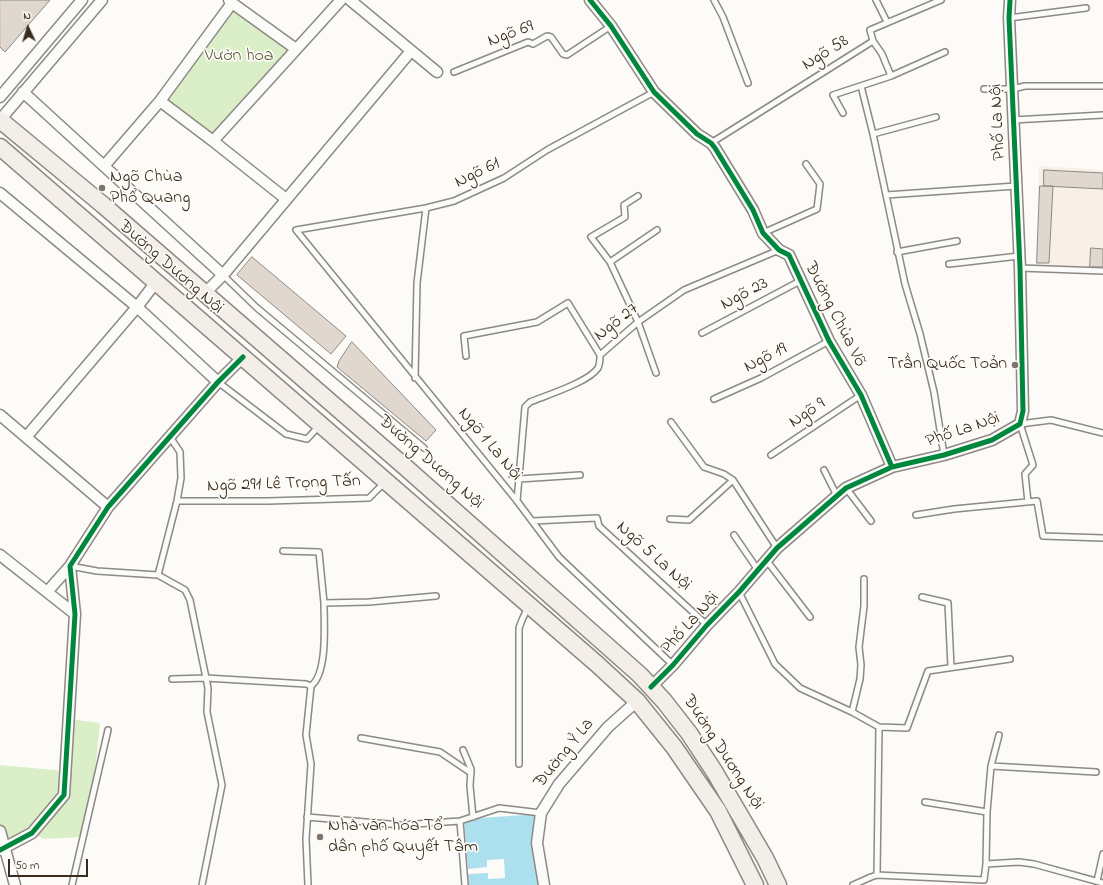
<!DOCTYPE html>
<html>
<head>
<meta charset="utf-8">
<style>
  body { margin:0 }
  #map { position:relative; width:1103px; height:885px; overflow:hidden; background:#fcfbf8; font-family:"Indie Flower",sans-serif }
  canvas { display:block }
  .north { position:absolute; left:8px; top:8px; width:40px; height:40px; -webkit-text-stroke:3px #fdfcf7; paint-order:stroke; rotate:356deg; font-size:11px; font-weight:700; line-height:16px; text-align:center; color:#3b2a1e }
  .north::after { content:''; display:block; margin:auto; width:14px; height:18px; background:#3b2a1e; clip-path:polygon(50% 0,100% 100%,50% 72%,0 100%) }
  .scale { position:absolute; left:8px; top:859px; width:80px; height:18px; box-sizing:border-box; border:2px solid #3b2a1e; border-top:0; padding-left:5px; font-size:12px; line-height:14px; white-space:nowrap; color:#3b2a1e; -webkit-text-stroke:3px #fdfcf7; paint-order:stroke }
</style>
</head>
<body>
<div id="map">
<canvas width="1103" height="885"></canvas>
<div class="north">N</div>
<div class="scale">50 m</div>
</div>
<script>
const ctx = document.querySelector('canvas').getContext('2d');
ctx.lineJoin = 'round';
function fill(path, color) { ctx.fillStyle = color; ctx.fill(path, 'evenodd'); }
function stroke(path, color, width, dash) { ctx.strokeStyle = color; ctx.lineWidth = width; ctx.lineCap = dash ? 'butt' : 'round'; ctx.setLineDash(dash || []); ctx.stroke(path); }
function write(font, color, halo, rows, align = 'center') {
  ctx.font = font + ' "Indie Flower",sans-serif'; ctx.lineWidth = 3.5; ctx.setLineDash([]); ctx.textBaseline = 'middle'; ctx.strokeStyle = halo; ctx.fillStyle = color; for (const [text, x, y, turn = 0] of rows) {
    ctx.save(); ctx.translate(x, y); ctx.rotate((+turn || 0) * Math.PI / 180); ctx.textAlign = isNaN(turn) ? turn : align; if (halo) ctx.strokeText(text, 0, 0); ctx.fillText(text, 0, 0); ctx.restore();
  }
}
const built = new Path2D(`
  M1039 166 1103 170V268L1036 264Z`);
const green = new Path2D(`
  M232 5 294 50 213 139 162 101Z
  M69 719 100 723 92 800 80 837 44 839 33 833 65 795Z
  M0 765 65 771 63 795 31 832 5 847 0 829Z`);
const water = new Path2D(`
  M540 814 544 885H469L468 874 488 873V879L505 878 504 859 487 860V867L468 869 464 819Z`);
const building = new Path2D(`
  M0 0H50L5 52 0 47Z
  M1044 170 1103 173V189L1044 186Z
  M1040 186H1053L1049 263H1037Z
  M1091 248 1103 249V267H1090Z
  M252 257 346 336 331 354 237 275Z
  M352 342 436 430 426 441 337 367 339 361Z`);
const service = new Path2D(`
  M714 0 723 17 748 83
  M876 0 887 22
  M1009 18 1086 8
  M873 41 870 30 941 0
  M454 72 528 42 533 44 547 36 551 37 563 54 567 55 611 26
  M861 86 873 134 905 284 920 334 934 392 944 455
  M984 89H1012L1025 86H1103
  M654 92 547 150 504 178 454 201 426 208 296 230 517 501 559 557 673 665
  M843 113 833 95 891 76
  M1013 120 1103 115
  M873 134 936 117
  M711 143 873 41 882 54 891 76 945 52
  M886 195 1016 186
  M638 196 624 205 625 217 591 237 610 262 638 322 656 373
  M763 233 817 209 820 184 806 164
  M897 252 957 241
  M610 262 657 230
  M949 264 1019 256
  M1020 268 1103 271
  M223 275 256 307 424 448
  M702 333 800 281
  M466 356 464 336 537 322 568 303 600 355 638 322 684 290 779 250
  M415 378 417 283 426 208
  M218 382 286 434 307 439 319 426
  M714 399 761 378 829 341
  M671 422 704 467 724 474 733 480
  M771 455 861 395
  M824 470 837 496
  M519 479 580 475
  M846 488 871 521
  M177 501H268L369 498 384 483
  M517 501 525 407 530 402C547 395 589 382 598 368 600 364 600 360 600 355
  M1028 502 1025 474 1033 465 1020 424 1051 420 1103 433
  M916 515 954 509 1037 501 1043 536 1103 538
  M670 519 689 520 733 480 777 548
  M533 521 597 518 599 526 707 625
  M734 535 758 570
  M283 551 319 552 324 603 369 602 436 596
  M767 561 810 617
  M70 566 97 571 158 575 177 501 181 478 180 452 170 437
  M158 575 185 590 190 600 206 678 208 688 207 712 222 785 202 885
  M739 592 775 664 800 688 852 712 879 727 907 728 928 671 1010 659
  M922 597 948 603 951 667
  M172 679 206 678 306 684 311 686
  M311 686C328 673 324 623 324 603
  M852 712 860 679 861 665 859 647 864 606V579
  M361 738 440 752 471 773
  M463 750 471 769 470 786 473 817
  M519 764V628L522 620 528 607
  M991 766 1096 772
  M987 812 991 766 999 735
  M307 817 401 825 460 821 499 808 541 813
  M460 821 465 885
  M986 864 1019 862 1034 864 1103 883
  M877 875 879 727
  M1097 881 1103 854
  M72 885 108 730
  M308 885 306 839 311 764 306 735 311 686
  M853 885 871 877 877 875 984 880 986 864 987 812 925 802`);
const minor = new Path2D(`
  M350 0 437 72
  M590 0 611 26 654 92 697 134 711 143 715 148 753 210 763 233 779 250 789 255 829 341 861 395 892 467
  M232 3 296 49
  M23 92 223 275
  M0 97 82 0
  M160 101 213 141 286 199
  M0 120 102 0
  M213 141 341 0
  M104 166 160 101 232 3 229 0
  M0 193 137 307 218 382
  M205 293 223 275 411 51
  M0 415 108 507
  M27 436 137 307 156 282
  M0 555 75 614
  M47 592 70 566
  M651 687 673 665 707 625 739 592 777 548 846 488 892 467 944 455 992 440 1020 424 1023 411 1020 268 1009 18 1010 0
  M0 831 15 885
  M0 850 32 833 64 795 75 614 70 566 108 507 218 382 243 357
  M544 885 537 843 541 813 559 784 608 727 637 701`);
const primary = new Path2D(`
  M0 120 103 205 404 466 640 675 664 701 689 733 714 771 765 858 778 885
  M0 147 597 664 637 701 674 747 718 811 755 885`);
const cycleway = new Path2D(`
  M590 0 611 26 654 92 697 134 711 143 715 148 753 210 763 233 779 250 789 255 829 341 861 395 892 467
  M651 687 673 665 707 625 739 592 777 548 846 488 892 467 944 455 992 440 1020 424 1023 411 1020 268 1009 18 1010 0
  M0 850 32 833 64 795 75 614 70 566 108 507 218 382 243 357`);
const markers = [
  [102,188,4,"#7f736a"],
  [1015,365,4,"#7f736a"],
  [320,837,4,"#7f736a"]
];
const streetNames = [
  ["Ngõ 69",511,35,-20],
  ["Ngõ 58",826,54,-32],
  ["Phố La Nội",999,122,-93],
  ["Ngõ 61",478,174,-26],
  ["Đường Dương Nội",170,268,41],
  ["Ngõ 23",745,295,-28],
  ["Đường Chùa Võ",834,315,63],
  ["Ngõ 27",617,323,-38],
  ["Ngõ 19",766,359,-27],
  ["Ngõ 9",808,414,-34],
  ["Phố La Nội",963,431,-19],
  ["Ngõ 1 La Nội",489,445,50],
  ["Đường Dương Nội",430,463,41],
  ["Ngõ 291 Lê Trọng Tấn",284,485,-2],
  ["Ngõ 5 La Nội",653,557,42],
  ["Phố La Nội",691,624,-48],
  ["Đường Dương Nội",722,753,57],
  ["Đường Ỷ La",565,754,-51]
];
const parkNames = [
  ["Vườn hoa",239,57]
];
const poiNames = [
  ["Ngõ Chùa",110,178],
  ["Phổ Quang",110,199],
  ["Trần Quốc Toản",1007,365,"right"],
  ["Nhà văn hóa Tổ",328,827],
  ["dân phố Quyết Tâm",328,848]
];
fill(built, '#f8f0e7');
fill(green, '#daeec7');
fill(water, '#ace0ee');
fill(building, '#e0d7cf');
stroke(building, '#8d8985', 1);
stroke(service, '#8d8985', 8);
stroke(minor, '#8d8985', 13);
stroke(primary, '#8d8985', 19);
stroke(service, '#fbfbf9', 5);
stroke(minor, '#fbfbf9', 10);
stroke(primary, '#f3eee8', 16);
stroke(cycleway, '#00873e', 5);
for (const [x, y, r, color] of markers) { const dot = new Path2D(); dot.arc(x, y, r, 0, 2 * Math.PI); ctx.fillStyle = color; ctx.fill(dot); stroke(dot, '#fdfcf7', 1.5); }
write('18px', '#3b2a1e', '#fdfcf7', streetNames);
write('18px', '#5c583e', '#fdfcf7', parkNames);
write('18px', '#3b2a1e', '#fdfcf7', poiNames, 'left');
</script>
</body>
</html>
